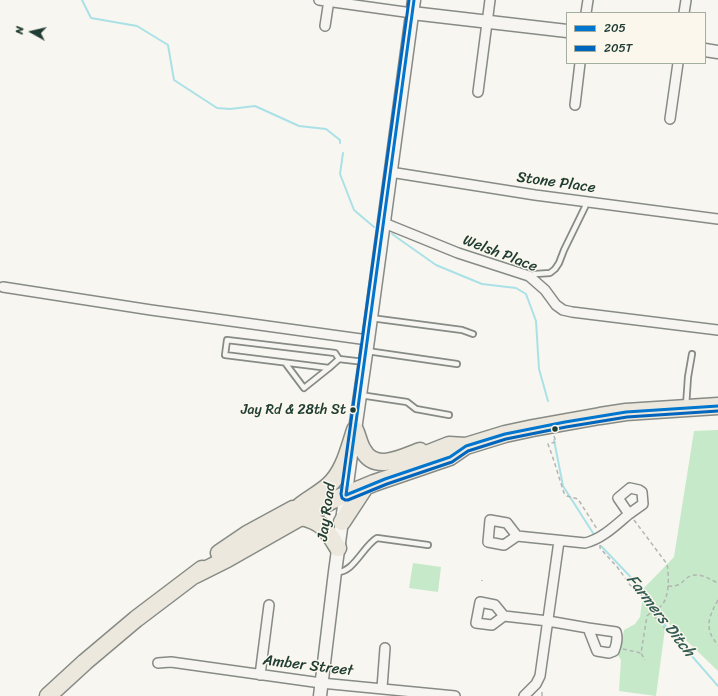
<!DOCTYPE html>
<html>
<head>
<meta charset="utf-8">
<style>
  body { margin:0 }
  #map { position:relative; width:718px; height:696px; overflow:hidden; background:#f8f6f0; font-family:Sriracha,sans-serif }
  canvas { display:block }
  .legend { position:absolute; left:566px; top:12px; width:140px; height:52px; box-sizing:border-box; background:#fbf7ec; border:1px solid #a3ada2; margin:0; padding:5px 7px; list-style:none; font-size:12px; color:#1f3d34 }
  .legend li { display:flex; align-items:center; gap:8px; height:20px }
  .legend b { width:20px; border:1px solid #a3ada2 }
  .north { position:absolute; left:12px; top:12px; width:40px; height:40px; -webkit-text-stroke:3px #fbf7ec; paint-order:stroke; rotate:278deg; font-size:11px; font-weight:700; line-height:16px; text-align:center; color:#1f3d34 }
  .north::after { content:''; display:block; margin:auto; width:14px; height:18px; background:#1f3d34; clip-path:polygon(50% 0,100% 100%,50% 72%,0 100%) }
</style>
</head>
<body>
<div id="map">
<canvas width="718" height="696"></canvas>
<ul class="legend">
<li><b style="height:5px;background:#0076ce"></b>205</li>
<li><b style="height:5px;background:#0065bd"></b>205T</li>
</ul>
<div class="north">N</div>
</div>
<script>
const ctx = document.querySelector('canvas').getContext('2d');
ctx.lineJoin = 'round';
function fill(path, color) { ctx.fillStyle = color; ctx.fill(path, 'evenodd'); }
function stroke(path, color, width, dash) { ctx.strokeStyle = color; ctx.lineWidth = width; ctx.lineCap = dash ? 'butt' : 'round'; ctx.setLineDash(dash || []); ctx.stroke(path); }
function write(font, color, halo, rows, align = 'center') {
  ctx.font = font + ' Sriracha,sans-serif'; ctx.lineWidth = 3; ctx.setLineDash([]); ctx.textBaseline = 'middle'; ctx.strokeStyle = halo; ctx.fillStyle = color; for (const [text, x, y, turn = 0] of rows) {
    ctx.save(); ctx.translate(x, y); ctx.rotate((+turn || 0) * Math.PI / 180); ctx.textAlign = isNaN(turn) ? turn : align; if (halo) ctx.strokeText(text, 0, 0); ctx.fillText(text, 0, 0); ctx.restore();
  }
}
const green = new Path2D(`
  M718 430V671L666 621 656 696 619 691 621 660 618 655 620 652 624 630 635 624 640 617 644 588 674 557 694 431Z
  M413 563 441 567 438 592 409 588Z`);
const stream = new Path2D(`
  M82 0 91 18 137 26 168 45 174 80 217 108 230 109 255 106 299 126 326 129 340 140V143
  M343 153 340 174 354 210 374 227
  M392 234 436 265 482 284 516 288 526 294 536 321 539 369 548 401
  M554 440 563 486 593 533
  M601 546 646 593 658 617 718 686`);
const path = new Path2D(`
  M554 436 556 442 548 444 553 458 564 493 567 496 578 499 597 529
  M634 520 667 564C669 575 670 599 660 607 656 610 651 612 647 616L641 653 645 660
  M600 545V548L618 568 630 585 640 592 651 612 667 631
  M482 581V580
  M668 586C685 588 683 574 697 575 704 575 711 580 718 583
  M718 600C708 618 704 629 718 645
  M623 649 641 653
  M542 696V689`);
const lane = new Path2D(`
  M529 276 535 274 550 273 555 269 559 263 564 250 585 207 586 202
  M371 318 462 330 473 334
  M367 351 457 364
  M339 359 335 353 227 340 225 355 329 368 339 359 364 362
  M286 364 304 388 329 368
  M360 395 407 402 416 409 449 415
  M686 406 688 377 692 354
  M336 572C353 574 363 546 377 538L428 545`);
const street = new Path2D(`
  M319 0 412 13
  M586 13 588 0
  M684 13 686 0
  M325 26 329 0
  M478 92 490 0
  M575 105 580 63
  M670 119 678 63
  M390 172 535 195 718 219
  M384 223 458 253 529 276 545 290 556 305 563 310 572 312 718 330
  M3 287 151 310 368 340
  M630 488 639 490 642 492 643 504 629 514 618 498Z
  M490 520 507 523 517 536 504 545 488 542Z
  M517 536 585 543C602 539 616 525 629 514
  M480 602 495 605 504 616 492 625 476 623Z
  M504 616 548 621 588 628 597 651 609 653 614 651C616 646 618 638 616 632L588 628
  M158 663 171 662 321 683 455 696
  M260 675 269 605
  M382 688 385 648
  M524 696 536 684 540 676 559 541`);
const secondary = new Path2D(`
  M412 13 567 31
  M705 50 718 52
  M354 437 368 340 414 0
  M320 696 335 572 351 455`);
const highway = new Path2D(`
  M355 430C358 436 359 444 363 450 375 473 403 457 420 451
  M411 460 449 445 466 446
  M300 506C309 499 320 493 328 486 344 472 349 448 355 430
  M301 517C323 522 327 530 338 548
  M342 522 365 487
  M219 553 247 534 293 509
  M195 575 227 559 301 517 333 500 374 483 450 457 466 446 505 434 533 428 600 416 626 412 718 406
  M48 696 85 662 136 619 202 569`);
const bus1 = new Path2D(`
  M414 0 346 495 385 479 450 457 466 446 505 434 565 422 626 412 718 406`);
const bus2 = new Path2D(`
  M409 0 341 494 342 498 345 500H348L387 484 452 462 468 451 506 439 566 427 627 417 718 411`);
const markers = [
  [353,410,3.5,"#1f3d34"],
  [555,429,3.5,"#1f3d34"]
];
const busNames = [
  ["Jay Rd & 28th St",346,410]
];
const streetNames = [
  ["Stone Place",556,183,8],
  ["Welsh Place",500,254,21],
  ["Jay Road",327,512,-82],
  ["Amber Street",308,666,7]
];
const waterNames = [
  ["Farmers Ditch",660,616,52]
];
fill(green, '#c6e9c9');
stroke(stream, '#aae1e7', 2);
stroke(lane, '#868b86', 8);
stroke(street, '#868b86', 12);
stroke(secondary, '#868b86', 15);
stroke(highway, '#868b86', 19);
stroke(path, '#b2b5b1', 1.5, [4, 3]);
stroke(lane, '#f6f5f1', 4.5);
stroke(street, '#f6f5f1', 9);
stroke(secondary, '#f6f5f1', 12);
stroke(highway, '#ede8dd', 16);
stroke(bus1, '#0076ce', 3);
stroke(bus2, '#0065bd', 3);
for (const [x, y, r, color] of markers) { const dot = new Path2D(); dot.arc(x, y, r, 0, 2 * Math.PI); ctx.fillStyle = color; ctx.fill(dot); stroke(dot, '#fbf7ec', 1.5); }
write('14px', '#1f3d34', '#fbf7ec', busNames, 'right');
write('15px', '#1f3d34', '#fbf7ec', streetNames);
write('italic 16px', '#345c57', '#fbf7ec', waterNames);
</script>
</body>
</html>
